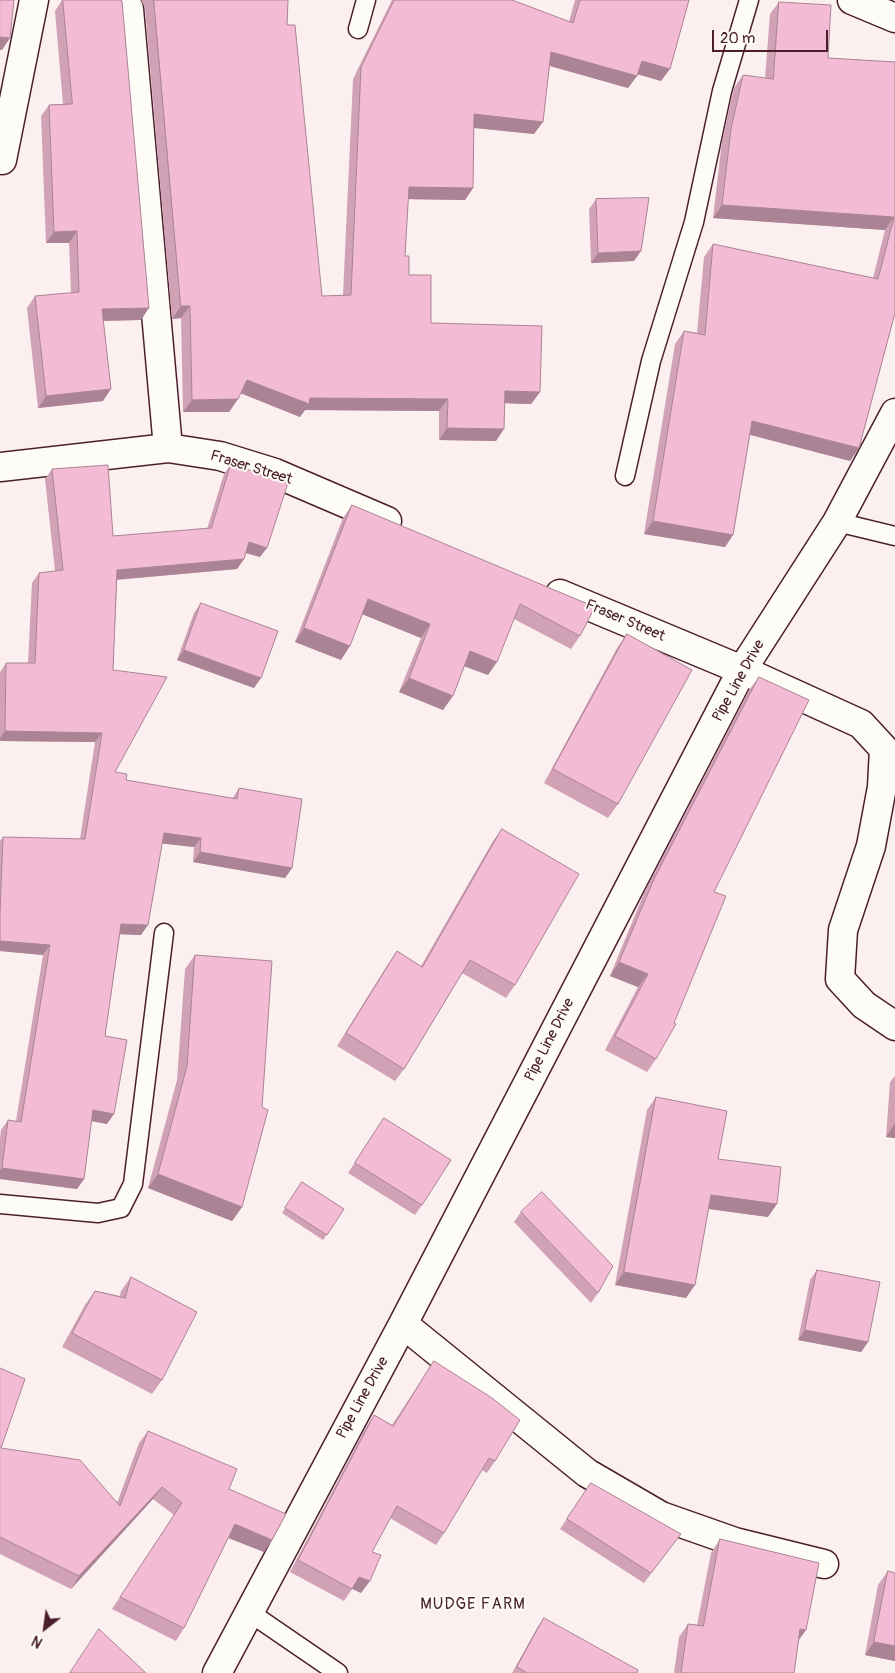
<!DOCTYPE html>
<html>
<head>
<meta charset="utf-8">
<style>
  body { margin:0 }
  #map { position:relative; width:895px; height:1673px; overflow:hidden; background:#fbeff0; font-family:Pangolin,sans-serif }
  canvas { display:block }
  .north { position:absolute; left:20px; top:1603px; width:50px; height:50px; -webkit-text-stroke:4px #fdfcf7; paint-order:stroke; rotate:210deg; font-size:14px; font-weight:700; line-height:20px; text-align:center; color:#4a1f2b }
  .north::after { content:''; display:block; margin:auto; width:18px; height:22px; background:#4a1f2b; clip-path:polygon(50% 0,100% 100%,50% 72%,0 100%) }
  .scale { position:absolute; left:712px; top:30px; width:116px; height:22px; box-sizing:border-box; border:2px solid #4a1f2b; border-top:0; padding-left:6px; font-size:15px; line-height:18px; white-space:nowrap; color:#4a1f2b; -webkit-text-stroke:4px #fdfcf7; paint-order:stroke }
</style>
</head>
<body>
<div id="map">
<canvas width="895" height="1673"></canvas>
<div class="north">N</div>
<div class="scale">20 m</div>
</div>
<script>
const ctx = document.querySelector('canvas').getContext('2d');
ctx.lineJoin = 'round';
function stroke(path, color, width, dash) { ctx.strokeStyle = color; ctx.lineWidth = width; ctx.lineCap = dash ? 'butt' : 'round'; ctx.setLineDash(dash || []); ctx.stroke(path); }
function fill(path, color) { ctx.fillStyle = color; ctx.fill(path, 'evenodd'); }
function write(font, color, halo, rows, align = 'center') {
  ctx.font = font + ' Pangolin,sans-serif'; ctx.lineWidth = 4; ctx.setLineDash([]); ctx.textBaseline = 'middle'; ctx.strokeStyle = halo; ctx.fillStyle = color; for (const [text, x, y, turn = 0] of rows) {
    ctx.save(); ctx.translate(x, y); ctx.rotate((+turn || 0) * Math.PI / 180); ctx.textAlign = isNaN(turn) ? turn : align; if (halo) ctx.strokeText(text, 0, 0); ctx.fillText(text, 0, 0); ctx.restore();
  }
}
const lane = new Path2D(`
  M358 29 366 0
  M625 476 651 361 694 222 722 91 749 0
  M837 522 895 536
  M0 1204 98 1213 121 1208 133 1184 164 933
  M249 1612 338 1673`);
const street = new Path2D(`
  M125 0 129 9 168 448
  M2 160 34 0
  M0 467 168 448 220 456 275 473 387 521
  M560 594 742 670 861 724 884 749 882 787 871 846 843 930 840 979 864 1005 895 1026
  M403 1324 587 1473 661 1516 735 1542 824 1564
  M217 1673 403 1324 742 670 837 522 895 413`);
const primary = new Path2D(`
  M852 0 895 18`);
const wall = new Path2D(`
  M62 0H121L141 320 103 321V401L38 408 27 308 35 296 71 293 69 243H46L41 116 49 105 63 104 55 11Z
  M141 0H288L287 25 322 296 343 295 353 79 392 0H512L569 22 575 0H689L661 81 638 74 628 88 550 66 534 134 474 128 473 188 465 200 408 199 405 256 409 275 431 323 540 392 531 404 505 403 496 441 439 440V411L305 410 300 417 240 393 238 399 229 412H183L181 318 172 319 145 8Z
  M779 2 828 58 895 62V313L859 448 850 461 750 435 733 535 725 547 644 534 675 344 684 331 697 333 704 257 713 244 873 278 885 230 713 218 722 141 734 88 743 75 765 78 770 14Z
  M596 199 634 261 591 263 589 209Z
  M231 464 260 557 246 553 244 559 237 569 117 580 113 670 115 772 126 780 232 799 239 788 292 868 285 878 193 862 194 847 162 843 141 935 120 934 105 1036 107 1124 91 1121 84 1179 77 1189 0 1179V1138L1 1130 8 1120 16 1121 43 955 0 951V841L3 837 80 839 95 742 0 741V672L6 663H28L32 583 39 573 55 571 45 479 52 469 113 536 207 529 224 474Z
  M352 505 580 636 571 649 514 619 488 675 464 666 443 710 399 692 421 638 363 614 341 660 295 642 343 518Z
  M201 603 254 688 177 660 194 613Z
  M627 634 618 804 608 818 544 783 617 648Z
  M759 677 714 892 656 1059 647 1072 605 1050 638 987 610 976 644 893 749 690Z
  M502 829 515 985 506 998 462 973 404 1069 395 1081 337 1046 388 964 397 951 421 966 493 841Z
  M195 955 242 1207 232 1221 148 1188 177 1080 185 969Z
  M895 1076V1138L886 1137 890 1082Z
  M656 1097 718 1159 768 1217 709 1209 686 1298 615 1285 647 1110Z
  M384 1118 422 1205 415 1215 348 1173Z
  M302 1182 344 1209 323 1240 282 1213Z
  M521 1212 598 1293 591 1303 514 1222Z
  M817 1270 868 1342 861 1352 798 1340 810 1280Z
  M131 1277 162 1380 152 1394 62 1347 85 1305 95 1291 120 1296 121 1291Z
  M434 1361 495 1461 487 1473 482 1470 444 1533 436 1545 390 1518 372 1552 361 1593 352 1589 344 1601 290 1572 366 1427 374 1415 392 1425Z
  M0 1368 1 1448 117 1503 139 1443 148 1431 229 1489 272 1540 264 1552 228 1538 184 1628 176 1641 112 1609 174 1515 153 1499 71 1589 0 1554Z
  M584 1493 681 1534 644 1583 560 1529Z
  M720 1539 806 1630 799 1640 794 1673H674L679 1637 688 1624 697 1625 711 1553Z
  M888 1571 895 1573V1661L865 1655 878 1585Z
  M544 1618 637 1673H512L537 1628Z`);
const shadedWall = new Path2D(`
  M0 37 10 38 2 50H0Z
  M551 52 637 76 628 88 543 64Z
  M642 61 670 69 661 81 633 73Z
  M474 114 543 122 534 134 465 127Z
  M409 187 473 188 465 200 400 199Z
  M722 205 894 217 885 230 713 218Z
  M77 231 69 243H46L54 232Z
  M641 251 634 261 591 263 598 253Z
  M181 306H190L181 318 172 319Z
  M149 308 141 320 94 321 102 309Z
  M247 380 448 399 439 411 305 410 300 417 238 392Z
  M111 389 103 401 38 408 46 396Z
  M505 391 540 392 531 404 496 403Z
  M238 399 229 412H183L192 400Z
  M752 421 859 448 850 461 744 433Z
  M447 428 504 429 496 441 439 440Z
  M653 521 733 535 725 547 644 534Z
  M249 542 267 548 260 557 242 552Z
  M244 559 237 569 111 580 117 570Z
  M368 599 430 624 421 638 359 613Z
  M304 628 350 646 341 660 295 642Z
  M184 650 261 678 254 688 177 660Z
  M470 651 497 662 488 675 461 665Z
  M409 678 453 696 443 710 399 692Z
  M5 731 102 733 95 742 0 741V738Z
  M164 833 201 838 194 847 157 843Z
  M200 852 292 868 285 878 193 862Z
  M121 924 148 925 141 935 114 934Z
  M0 941 50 945 43 955 0 951Z
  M619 962 648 974 638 987 610 976Z
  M93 1110 114 1114 107 1124 86 1120Z
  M895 1123V1138L886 1137Z
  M2 1168 84 1179 77 1189 0 1179V1171Z
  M158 1174 242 1207 232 1221 148 1188Z
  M711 1195 777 1204 768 1217 702 1208Z
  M624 1272 695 1285 686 1298 615 1285Z
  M805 1330 868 1342 861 1352 798 1340Z
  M162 1487 153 1499 71 1589 79 1576Z
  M235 1524 272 1540 264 1552 226 1537Z
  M359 1577 370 1581 361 1593 351 1588Z
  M800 1629 806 1630 796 1643Z
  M874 1642 895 1646V1661L865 1655Z`);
const building = new Path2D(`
  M0 0H14L10 38 0 37Z
  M63 0H121L122 1 149 308 102 309 111 389 46 396 35 296 79 292 77 231 54 232 49 105 72 104Z
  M154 0H288L287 25H295L322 296 351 295 361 67 394 0H512L573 23 580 0H689L670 69 642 61 637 76 551 52 543 122 474 114 473 188 409 187 405 256H409V275H431V323L542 326 540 392 505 391 504 429 447 428 448 399 310 398 309 404 247 380 238 399 192 400 190 306H181Z
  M779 2 831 5 828 58 895 62V313L859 448 752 421 733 535 653 521 684 331 705 335 713 244 878 279 894 217 722 205 731 129 743 75 773 79Z
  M649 198 641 251 598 253 596 199Z
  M231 464 288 483 267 548 249 542 244 559 117 570 113 670 167 677 115 772 127 774 126 780 237 799 239 788 302 799 292 868 200 852 201 838 164 833 148 925 121 924 105 1036 127 1040 114 1114 93 1110 84 1179 2 1168 8 1120 21 1122 50 945 0 941V912L3 837 85 839 102 733 5 731 6 663H35L39 573 63 570 52 469 108 465 113 536 211 528Z
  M352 505 595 607 580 636 520 604 497 662 470 651 453 696 409 678 430 624 368 599 350 646 304 628Z
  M201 603 278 631 261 678 184 650Z
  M627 634 692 670 618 804 553 769Z
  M759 677 809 700 714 892 726 896 674 1023 676 1024 656 1059 615 1036 648 974 619 962 654 879Z
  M502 829 579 874 515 985 470 960 404 1069 346 1033 397 951 422 967Z
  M195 955 272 961 262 1107 268 1110 242 1207 158 1174 187 1066Z
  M656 1097 727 1111 718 1159 781 1167 777 1204 711 1195 695 1285 624 1272Z
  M384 1118 451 1160 422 1205 355 1163Z
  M302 1182 344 1209 327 1235 285 1208Z
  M542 1192 613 1266 598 1293 521 1212Z
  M817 1270 880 1282 868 1342 805 1330Z
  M131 1277 197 1312 162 1380 72 1333 95 1291 125 1298Z
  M434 1361 492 1398 520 1420 495 1461 489 1458 444 1533 397 1506 372 1552 381 1555 370 1581 359 1577 352 1589 298 1560 374 1415 393 1426Z
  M0 1368 25 1379 1 1448 80 1460 120 1506 148 1431 237 1469 229 1489 286 1514 272 1540 235 1524 184 1628 120 1597 182 1503 162 1487 79 1576 0 1537Z
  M591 1483 681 1534 651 1573 567 1519Z
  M720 1539 819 1563 806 1630 800 1629 794 1673H681L688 1624 703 1626Z
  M888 1571 895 1573V1646L874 1642Z
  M544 1618 638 1670 637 1673H527L517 1667Z
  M99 1629 146 1673H70Z`);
const streetNames = [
  ["Fraser Street",251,468,17],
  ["Fraser Street",625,621,23],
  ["Pipe Line Drive",739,681,-61],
  ["Pipe Line Drive",550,1040,-63],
  ["Pipe Line Drive",363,1398,-61]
];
const neighbourhoodNames = [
  ["MUDGE FARM",473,1605]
];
stroke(lane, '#4a1f2b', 21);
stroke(street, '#4a1f2b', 31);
stroke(primary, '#4a1f2b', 31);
stroke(lane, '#fdfcf7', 18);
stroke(street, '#fdfcf7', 28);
stroke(primary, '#fdfcf7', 28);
fill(wall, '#d1a2b6');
fill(shadedWall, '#aa8494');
fill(building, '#f3bcd4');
stroke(building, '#aa8494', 1);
write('15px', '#4a1f2b', '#fdfcf7', streetNames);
ctx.letterSpacing = '1px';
write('16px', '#4a1f2b', '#fdfcf7', neighbourhoodNames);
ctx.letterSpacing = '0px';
</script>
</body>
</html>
